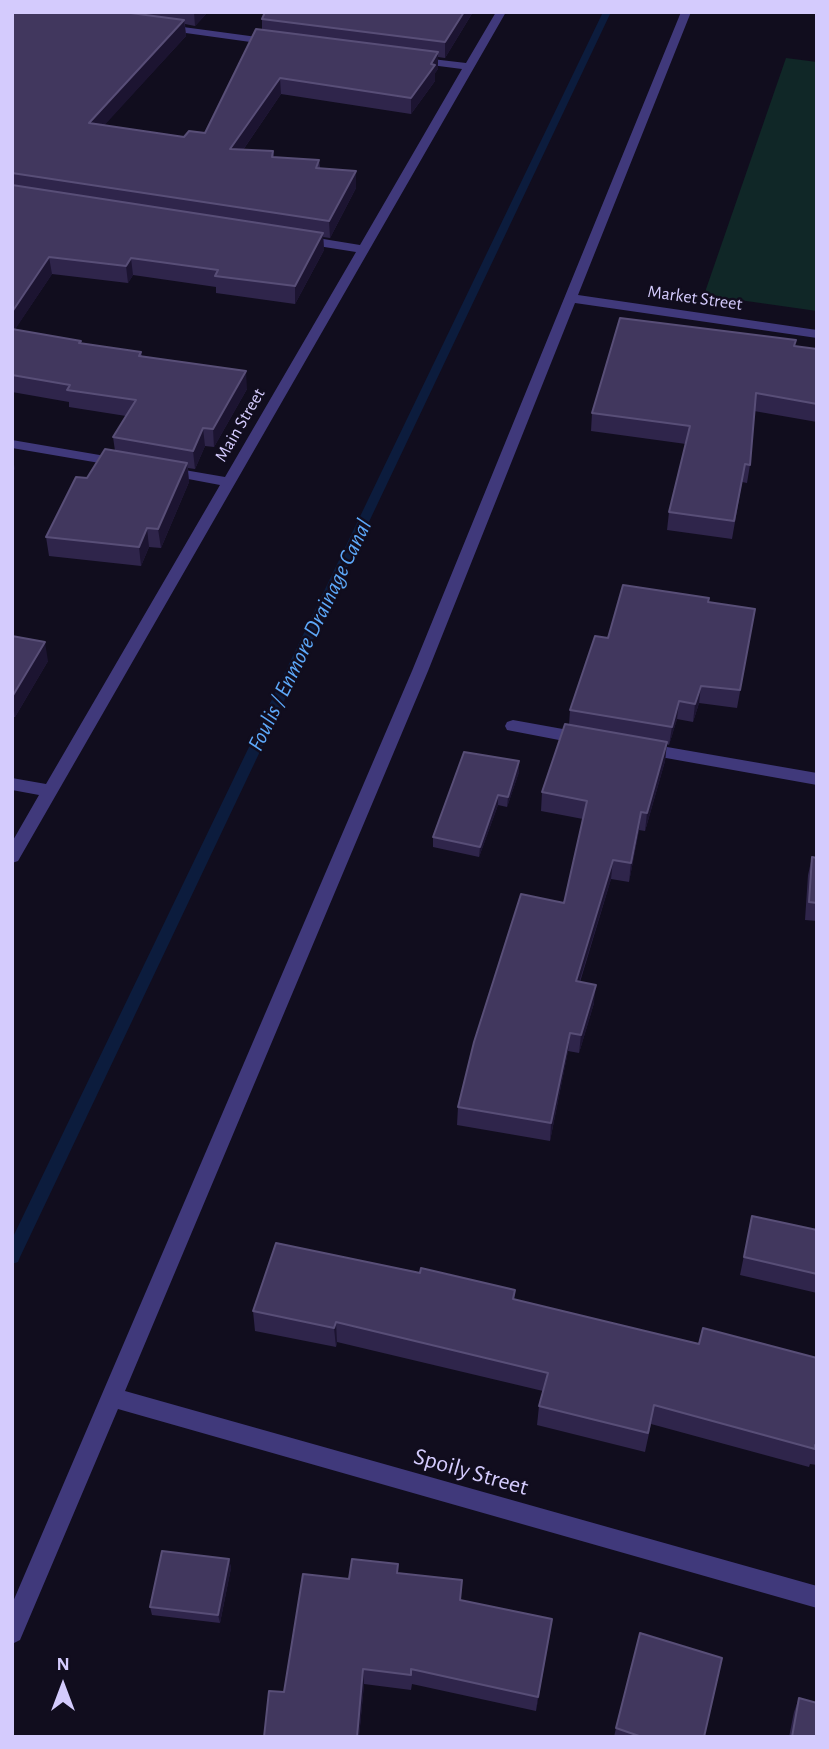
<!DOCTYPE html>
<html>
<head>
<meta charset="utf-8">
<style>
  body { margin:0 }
  #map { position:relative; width:829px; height:1749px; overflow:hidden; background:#110d1e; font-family:"Alegreya Sans",sans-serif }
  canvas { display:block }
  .frame { position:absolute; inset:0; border:14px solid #d4cbfd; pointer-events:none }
  .north { position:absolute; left:28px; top:1651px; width:70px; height:70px; -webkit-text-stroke:5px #110d1e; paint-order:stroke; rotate:0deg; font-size:19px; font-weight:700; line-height:28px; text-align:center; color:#d4cbfd }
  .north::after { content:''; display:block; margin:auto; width:24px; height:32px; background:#d4cbfd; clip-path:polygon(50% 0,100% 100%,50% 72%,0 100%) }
</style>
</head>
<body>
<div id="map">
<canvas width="829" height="1749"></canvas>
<div class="frame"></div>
<div class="north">N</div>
</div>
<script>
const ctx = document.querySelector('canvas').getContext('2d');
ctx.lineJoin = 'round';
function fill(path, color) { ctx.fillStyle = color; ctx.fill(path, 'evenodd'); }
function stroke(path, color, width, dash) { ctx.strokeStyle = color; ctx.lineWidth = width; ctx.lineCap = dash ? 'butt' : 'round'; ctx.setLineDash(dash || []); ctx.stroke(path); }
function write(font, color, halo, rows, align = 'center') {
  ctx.font = font + ' "Alegreya Sans",sans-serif'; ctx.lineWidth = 5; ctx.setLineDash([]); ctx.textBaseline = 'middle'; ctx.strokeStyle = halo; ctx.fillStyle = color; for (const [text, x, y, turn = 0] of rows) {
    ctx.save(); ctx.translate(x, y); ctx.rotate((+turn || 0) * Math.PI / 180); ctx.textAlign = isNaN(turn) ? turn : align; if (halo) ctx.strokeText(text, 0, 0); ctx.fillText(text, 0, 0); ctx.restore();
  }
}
const green = new Path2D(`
  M786 58 817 62V311L704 295Z`);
const stream = new Path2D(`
  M603 12H611L20 1257 18 1262 12 1264V1239Z`);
const minor = new Path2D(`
  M496 12H506L18 861 12 863V842L39 795 12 790V778L46 784 220 485 167 475 160 471 167 467 225 477 356 252 299 243 293 239 299 235 360 245 462 69 415 63 410 60 415 57 466 63Z
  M681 12H691L578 295 817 330V338L575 303 428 671 125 1391 817 1586V1608L118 1409 20 1640 12 1644V1604L412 671Z
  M161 24 272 39 277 42 272 45 157 29 156 27Z
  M12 440 123 459 130 463 123 467 12 448Z
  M513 720 585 733 593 739 585 745 507 730 505 726 507 722Z
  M644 743 817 773V785L638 753 636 749 638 745Z`);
const wall = new Path2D(`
  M12 12H208L195 26 185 24 186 36 104 125 184 137 205 133 262 30V19L473 12 445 58 438 57V69L435 73V81L411 114 281 94 243 150 273 151 274 157 319 160 320 168 356 171V188L330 238 323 237 324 250 295 304 216 293V287L133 275 128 283 52 274 15 329 81 341 82 344 141 352 142 356 247 389 214 447 205 446 195 469 188 468 189 482 161 548 149 547 141 566 49 556 46 537 87 478 115 451 113 437 126 416 69 407V402L12 392Z
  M795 346 817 349V422L754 411 750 465 747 483 742 482 732 539 667 530 669 512 686 444 591 431 592 413Z
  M709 602 752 627 737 708 699 703 693 722 677 719 669 745 667 744 665 761 645 831 639 830 629 882 611 879 580 982 594 1003 579 1053 568 1051 550 1141 457 1125 458 1107 564 903 583 819 541 811 542 792 569 725 570 710 608 638Z
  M12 636 48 661 15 717H12Z
  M519 772 507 807 498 805 479 857 433 847V837Z
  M812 857 817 858V921L805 920 808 875Z
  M752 1216 817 1230V1293L740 1275Z
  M420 1273 515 1290 514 1299 699 1344 817 1358V1465L810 1464 809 1467 651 1424 645 1452 537 1425 539 1406 543 1391 337 1342 336 1347 255 1331 253 1311Z
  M229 1559 231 1568 220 1623 152 1615 150 1607Z
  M398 1564V1573L461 1600 552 1619 536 1711 412 1684 411 1690 364 1684 359 1737H264L284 1692 349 1579Z
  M799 1698 817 1737H789L794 1712Z
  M616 1728 704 1737H614Z`);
const shadedWall = new Path2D(`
  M194 12H208L195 26Z
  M464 12H473L445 58V42Z
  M184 20 186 36 91 140 89 123Z
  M438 52V69L435 73V81L411 114V98Z
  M280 78 281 94 232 166 230 149Z
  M356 171V188L330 238 329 221Z
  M323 233 324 250 295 304V286Z
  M49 257 52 274 12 334V312Z
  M131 258 133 275 128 283 126 266Z
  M246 371 247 389 214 447 213 429Z
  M203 428 205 446 195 469 193 451Z
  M12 455 15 469 12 473Z
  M187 463 189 482 161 548 158 529Z
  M147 528 149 547 141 566 139 547Z
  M45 642 48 661 15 717 12 697Z
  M701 686 699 703 693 722 695 704Z
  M679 701 677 719 669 745 672 727Z
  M667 742 665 761 645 831 647 813Z
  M519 761V772L507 807 508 797Z
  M498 795V805L479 857 480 847Z
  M641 812 639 830 629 882 631 863Z
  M613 860 611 879 574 999 576 981Z
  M596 985 594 1003 579 1053 581 1035Z
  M570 1033 568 1051 550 1141 551 1123Z
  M336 1322 337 1342 336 1347 334 1328Z
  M229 1559 231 1568 220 1623 218 1615Z
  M552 1619 550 1635 536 1711 538 1697Z
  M363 1669 364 1684 359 1737H357Z`);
const building = new Path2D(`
  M12 12H123L184 20 89 123 184 137 189 131 205 133 256 29 438 52 431 64 435 65 411 98 280 78 230 149 273 151 272 157 319 160 316 168 356 171 329 221 12 173Z
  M265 12H464L445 42 262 19Z
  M12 185 323 233 295 286 215 276 218 270 131 258 126 266 49 257 12 312Z
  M620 318 796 340 794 346 817 349V404L756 393 750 465 745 464 734 521 669 512 690 426 592 413Z
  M12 329 81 341 79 343 141 352 139 356 246 371 213 429 203 428 193 451 113 437 136 400 67 390 70 385 12 375Z
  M105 449 187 463 158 529 147 528 139 547 46 537 76 477 87 478Z
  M623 585 709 598 708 602 755 609 740 690 701 686 695 704 679 701 672 727 570 710 595 636 608 638Z
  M12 636 45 642 12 697Z
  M565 724 667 742 647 813 641 812 631 863 613 860 576 981 596 985 581 1035 570 1033 551 1123 458 1107 474 1042 521 894 564 903 587 801 542 792Z
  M464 752 519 761 508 797 498 795 480 847 433 837Z
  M812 857 817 858V903L809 902Z
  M752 1216 817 1230V1274L744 1257Z
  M276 1243 420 1273 421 1268 515 1290 513 1299 699 1344 703 1328 817 1358V1445H815V1449L654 1405 648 1433 539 1406 548 1373 336 1322 334 1328 253 1311Z
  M162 1551 229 1559 218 1615 150 1607Z
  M352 1559 398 1564 397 1573 462 1580 460 1600 552 1619 538 1697 411 1669V1675L363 1669 357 1737H264L269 1691 284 1692 303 1574 349 1579Z
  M640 1633 722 1658 704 1737H642L616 1728Z
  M799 1698 817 1703V1737H792Z`);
const farStreetnames = [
  ["Market Street",695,298,8],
  ["Main Street",240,425,-60]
];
const waterNames = [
  ["Foulis / Enmore Drainage Canal",310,635,-64]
];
const nearStreetnames = [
  ["Spoily Street",471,1472,16]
];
fill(green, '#102727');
fill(stream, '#0c1c3d');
fill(minor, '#40397b');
fill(wall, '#2f254b');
fill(shadedWall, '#1c1431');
fill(building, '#41375e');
stroke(building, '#584e77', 2);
write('18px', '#d4cbfd', '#110d1e', farStreetnames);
write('italic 23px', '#5da8f9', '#110d1e', waterNames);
write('24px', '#d4cbfd', '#110d1e', nearStreetnames);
</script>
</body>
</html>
